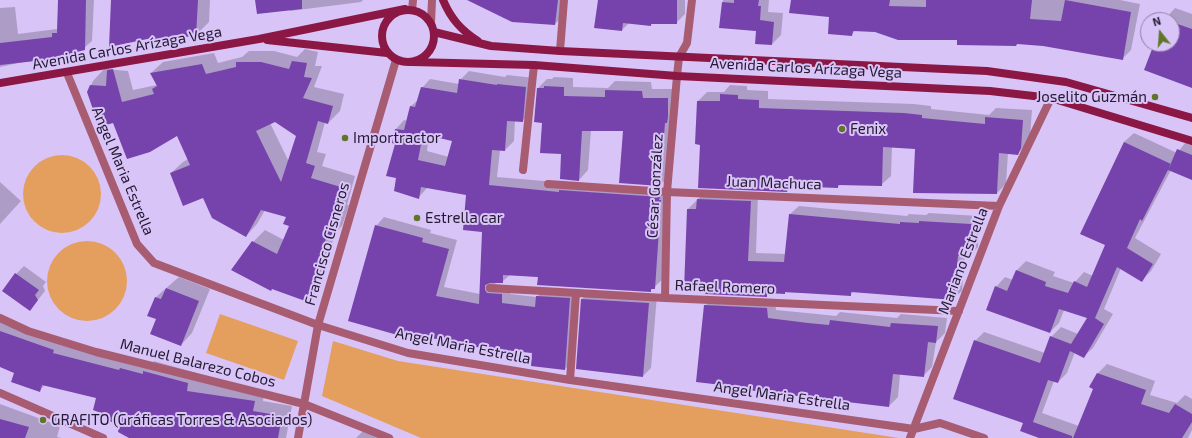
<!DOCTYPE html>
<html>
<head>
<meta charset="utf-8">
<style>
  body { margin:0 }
  #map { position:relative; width:1192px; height:438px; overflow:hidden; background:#d9c4f8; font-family:"Exo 2",sans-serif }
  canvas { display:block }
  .north { position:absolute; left:1140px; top:12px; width:40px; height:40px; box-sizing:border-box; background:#d9c4f8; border:1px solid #9080a8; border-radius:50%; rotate:343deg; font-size:11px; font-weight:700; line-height:16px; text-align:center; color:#231931 }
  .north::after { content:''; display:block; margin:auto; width:14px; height:18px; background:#607627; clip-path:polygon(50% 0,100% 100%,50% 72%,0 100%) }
</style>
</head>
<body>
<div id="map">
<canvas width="1192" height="438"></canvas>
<div class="north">N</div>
</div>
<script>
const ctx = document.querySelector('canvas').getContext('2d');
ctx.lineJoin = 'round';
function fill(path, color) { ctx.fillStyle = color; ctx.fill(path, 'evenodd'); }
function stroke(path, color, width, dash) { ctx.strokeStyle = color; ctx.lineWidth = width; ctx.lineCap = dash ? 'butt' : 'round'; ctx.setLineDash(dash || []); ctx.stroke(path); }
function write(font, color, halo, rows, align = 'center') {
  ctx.font = font + ' "Exo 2",sans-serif'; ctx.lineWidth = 4; ctx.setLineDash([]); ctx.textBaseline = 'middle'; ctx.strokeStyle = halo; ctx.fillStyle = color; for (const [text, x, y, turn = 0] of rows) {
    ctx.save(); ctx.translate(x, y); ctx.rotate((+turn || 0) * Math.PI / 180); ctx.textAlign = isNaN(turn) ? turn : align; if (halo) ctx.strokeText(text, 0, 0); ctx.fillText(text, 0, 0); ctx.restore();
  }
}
const green = new Path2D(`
  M23 194a39 39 0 1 1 78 0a39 39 0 1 1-78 0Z
  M47 281a40 40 0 1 1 80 0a40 40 0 1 1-80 0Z
  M220 314 298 341 284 380 206 353Z
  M333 341 398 361 899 438H421L322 396Z`);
const shadow = new Path2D(`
  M59 0H94L92 41 83 49 0 67V8L15 7 18 34 57 29Z
  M112 0H210L209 22 196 35 153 37Z
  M256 0H363L361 2 290 11V9Z
  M476 0H566L563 16 555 24Z
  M599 0H685V14L676 23H653L651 25 630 22 622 30 596 27Z
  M723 0H769L768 12 783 13 781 35 772 44 757 31 721 27Z
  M792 0H1120L1140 4 1131 50 1122 59 1043 45 1018 43 1016 45 856 30 852 34 830 16Z
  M1175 8 1192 14V87L1155 44H1172V20H1164Z
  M305 49 318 52 315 66H322L314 87 344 94 340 111 328 123 325 122 317 152 326 154 322 166 355 176 347 205H349L342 226 335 233 319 289 308 301 253 242 265 230 284 240 290 226 287 217 265 210 257 224 246 236 204 196 171 173 183 162 188 159 178 135 113 121 88 92 93 81 104 69 128 71 133 90 157 85 151 73 163 62 214 53 218 63 242 57 249 51H274L297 57ZM275 120 297 135 289 162 270 123Z
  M469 71 505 77 507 75 535 78 531 112 522 121 515 120 514 141 505 150H500L497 177 568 183 668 189 663 279 650 291 511 274 502 282H494L496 284 511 286 510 294 537 297 546 288 578 290 574 360 565 369 533 353 404 332 400 335 376 226 384 217 431 230 430 233 457 240 444 287 480 294 483 231 468 194 428 187 419 197 397 177 396 144 393 142 396 129 404 120 408 121 411 106 419 99 422 88 430 79 459 84 460 80ZM429 135 453 141 449 157 427 151Z
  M554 77 573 78V87L608 88 615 81 651 82 652 89H677L669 176 660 185 624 130H591L588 170 579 180 543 122 538 88 547 79H552Z
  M730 85 747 86V90L768 91V99L914 104 931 106V109L989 115 996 108 1032 110 1030 137 1027 144 1017 154 1008 153 1006 184 997 193 916 148 892 147 891 176 881 185 841 184 838 187 792 185 787 191 701 144 698 101 707 92H724Z
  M1134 133 1177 153 1186 142 1192 144V179L1171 170 1135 238 1161 254 1151 271 1142 280 1121 268 1104 309 1113 314 1093 348 1083 357 1075 352 1067 373 1058 382 1054 381 1042 413 1079 426 1094 389 1098 373 1107 364 1155 381 1150 395 1177 403 1185 395 1192 399V430L1188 438H1041L1024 422 975 341 984 332 1045 353 1051 337 1061 327 1078 334 1088 317 1064 310 1059 323 1050 332 996 287 1005 277 1013 280 1016 271 1026 261 1055 272 1053 276 1074 283 1084 272 1093 276 1106 245 1082 234 1124 142Z
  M0 182 21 201 0 224Z
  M706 191 758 193 756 253 786 254 790 214 799 206 907 216 909 214 926 215 929 213 979 216 978 247 970 255H965L962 291 953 299 854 291 850 295 809 292 807 293 770 292 766 296 688 209Z
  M24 266 46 282 43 286 45 291 30 310 16 274Z
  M179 277 210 289 192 333 181 345 156 297Z
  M590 291 657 295 651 368 643 376 582 299Z
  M714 297 775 299 776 310 817 314 836 316 840 312 897 318 901 314 947 318 945 333 936 342 932 367 923 376 900 374 898 397 889 406 802 397V395L705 306Z
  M0 320 64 340 151 364 154 361 264 392 263 401 292 406 286 438H133L120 424 102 412 97 398 46 384 39 391 16 372 0 366Z
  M0 404 60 426 57 437 62 438H0Z
  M364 430H376L395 438H356Z`);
const building = new Path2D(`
  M58 0H86L85 50 44 60 0 65V43L52 37V33H57Z
  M111 0H198L196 36 152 40V38L109 47Z
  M255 0H302V9L257 14Z
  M467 0H558L555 25 512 22Z
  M598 0H677V24H651V26L623 23 622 31 594 28Z
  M734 0H759L758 6H761L760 20 774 22 772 45 755 44 756 31 719 28 722 2 734 3Z
  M791 0H890L889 6 926 7V0H1032L1030 19 1061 21 1065 0 1131 12 1123 60 1043 46 1017 44 1016 46 957 45V40H898L875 32 853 31 852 36 828 34 829 17 789 13Z
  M1172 22 1192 29V88L1144 70 1154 44H1172Z
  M292 61 307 63 304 77 312 78 303 98 333 106 328 124 318 121 306 163 315 166 311 178 344 188 336 216 338 217 330 239 326 238 308 302 272 289 271 291 231 270 252 241 277 254 289 226 283 224 286 217 261 210 246 237 212 218 203 198 183 206 170 173 190 165 177 136 150 152 127 159 113 123 99 127 87 92 90 85 106 86 107 70 113 69 122 102 154 94 152 89 157 86 150 73 202 64 206 74 236 67V62H261L289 69ZM275 122 296 136 281 182 256 131Z
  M459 79 497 85V84L526 87 523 122 507 121 505 151 492 150 489 185 559 192V190L660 197 659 200H661L655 289H651V292L537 285 538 277 503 275V283H490L485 285V290L487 293 502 294V303L535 307 536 296 570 298 565 370 531 366 532 353 475 347 402 332 401 336 348 321 375 225 423 238 422 242 449 249 436 296 479 304 482 232 463 230 466 195 421 187 419 199 394 191 396 178 386 176 395 144 392 143 395 129 404 130 410 106 415 107 421 87 457 93ZM423 134 452 141 445 166 418 160Z
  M544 86 564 87V96L605 97V90L642 91 643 98H668V117L667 123H665L660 186 619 183 623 131H582L579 181 560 179 561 154 540 153 542 123 534 122 537 88H544Z
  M720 94 738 95V99L759 100V108L904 113 922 115V118L985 124V117L1023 120 1021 148 1018 155 999 153 997 194 913 193 915 149 883 147 882 186 838 185V188L788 186 787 192 698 188 700 145 695 144 697 101H720Z
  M1124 142 1171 164 1142 221 1140 219 1127 248 1153 264 1142 282 1117 267 1095 318 1104 324 1084 358 1070 351 1058 383 1048 380 1033 422 1072 436V438H1039L1020 431 1023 423 953 399 974 340 1040 363 1050 336 1071 344 1087 318 1059 309 1050 333 986 310 995 286 1007 291 1016 270 1046 282 1045 286 1068 293 1074 281 1087 287 1105 245 1080 234Z
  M1177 149 1192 155V180L1168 170Z
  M697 199 751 201 748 261 784 262 789 214 900 224V222L919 223V221L971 224 970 256H958L954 300 851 292V296L785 292V294L767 293V297L705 294 706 291 684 290 687 209H696Z
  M15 273 39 290 35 295 38 300 30 311 2 291Z
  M166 288 199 301 181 346 150 334 156 319 147 316 155 297 161 299Z
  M581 299 649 303 643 377 576 369Z
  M704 305 767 308 768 318 808 323 829 325 830 320 890 327 891 323 938 326 936 343 928 342 924 377 893 374 889 407 722 387V385L696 382Z
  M0 331 54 350 53 353 119 370 120 368 143 374V371L188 383 187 391 255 401 253 411 282 416 278 438H129L118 432 119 424 108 421 109 418 100 416 101 413 93 410 96 398 42 385 40 392 11 382 14 373 0 367Z
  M1097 373 1146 390 1141 404 1169 413 1175 404 1192 414V422L1182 438H1073L1093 389 1089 387Z
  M0 419 29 427 25 438H0Z`);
const street = new Path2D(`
  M412 10 413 0
  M431 23 432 0
  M560 51 564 0
  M67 73 137 244 154 263 318 325 408 353 570 380 914 429 940 423 984 438
  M523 170 534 65
  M548 184 667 192 999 206
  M490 288 665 298 959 311
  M665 298 667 192 677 76 679 57 687 43 692 0
  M0 318 28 331 96 352 304 404 389 438
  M570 380 576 293
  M0 393 103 438
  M298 438 318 325 396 60
  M910 438 999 206 1051 98`);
const secondary = new Path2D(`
  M443 0C451 19 461 30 478 41
  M382 36a26 26 0 1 1 52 0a26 26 0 1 1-52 0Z
  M434 32 491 46 560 51 987 71 1066 82 1192 118
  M267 40 387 53
  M412 62 534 65 677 76 990 91 1051 98 1192 141
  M0 83 259 39 405 9`);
const markers = [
  [1155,97,4,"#607627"],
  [842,129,4,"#607627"],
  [345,138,4,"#607627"],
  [417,218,4,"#607627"],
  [43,420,4,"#607627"]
];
const streetNames = [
  ["Avenida Carlos Arízaga Vega",127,48,-10],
  ["Avenida Carlos Arízaga Vega",806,68,3],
  ["Angel Maria Estrella",123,171,67],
  ["Juan Machuca",774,183,2],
  ["César González",655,186,-87],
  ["Francisco Cisneros",327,244,-74],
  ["Mariano Estrella",963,261,-69],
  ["Rafael Romero",725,287,2],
  ["Angel Maria Estrella",463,346,11],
  ["Manuel Balarezo Cobos",198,363,14],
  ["Angel Maria Estrella",782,396,8]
];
const poiNames = [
  ["Joselito Guzmán",1147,97,"right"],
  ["Fenix",850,129],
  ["Importractor",353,138],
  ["Estrella car",425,218],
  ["GRAFITO (Gráficas Torres & Asociados)",51,420]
];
fill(green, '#e49f5e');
fill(shadow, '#0003');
fill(building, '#7642ac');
stroke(street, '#a85c71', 8);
stroke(secondary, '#8b1745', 8);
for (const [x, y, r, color] of markers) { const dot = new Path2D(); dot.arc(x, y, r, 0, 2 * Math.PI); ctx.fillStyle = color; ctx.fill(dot); stroke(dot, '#d9c4f8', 1.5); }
write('15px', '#231931', '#d9c4f8', streetNames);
write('15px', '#231931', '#d9c4f8', poiNames, 'left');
</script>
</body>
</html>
